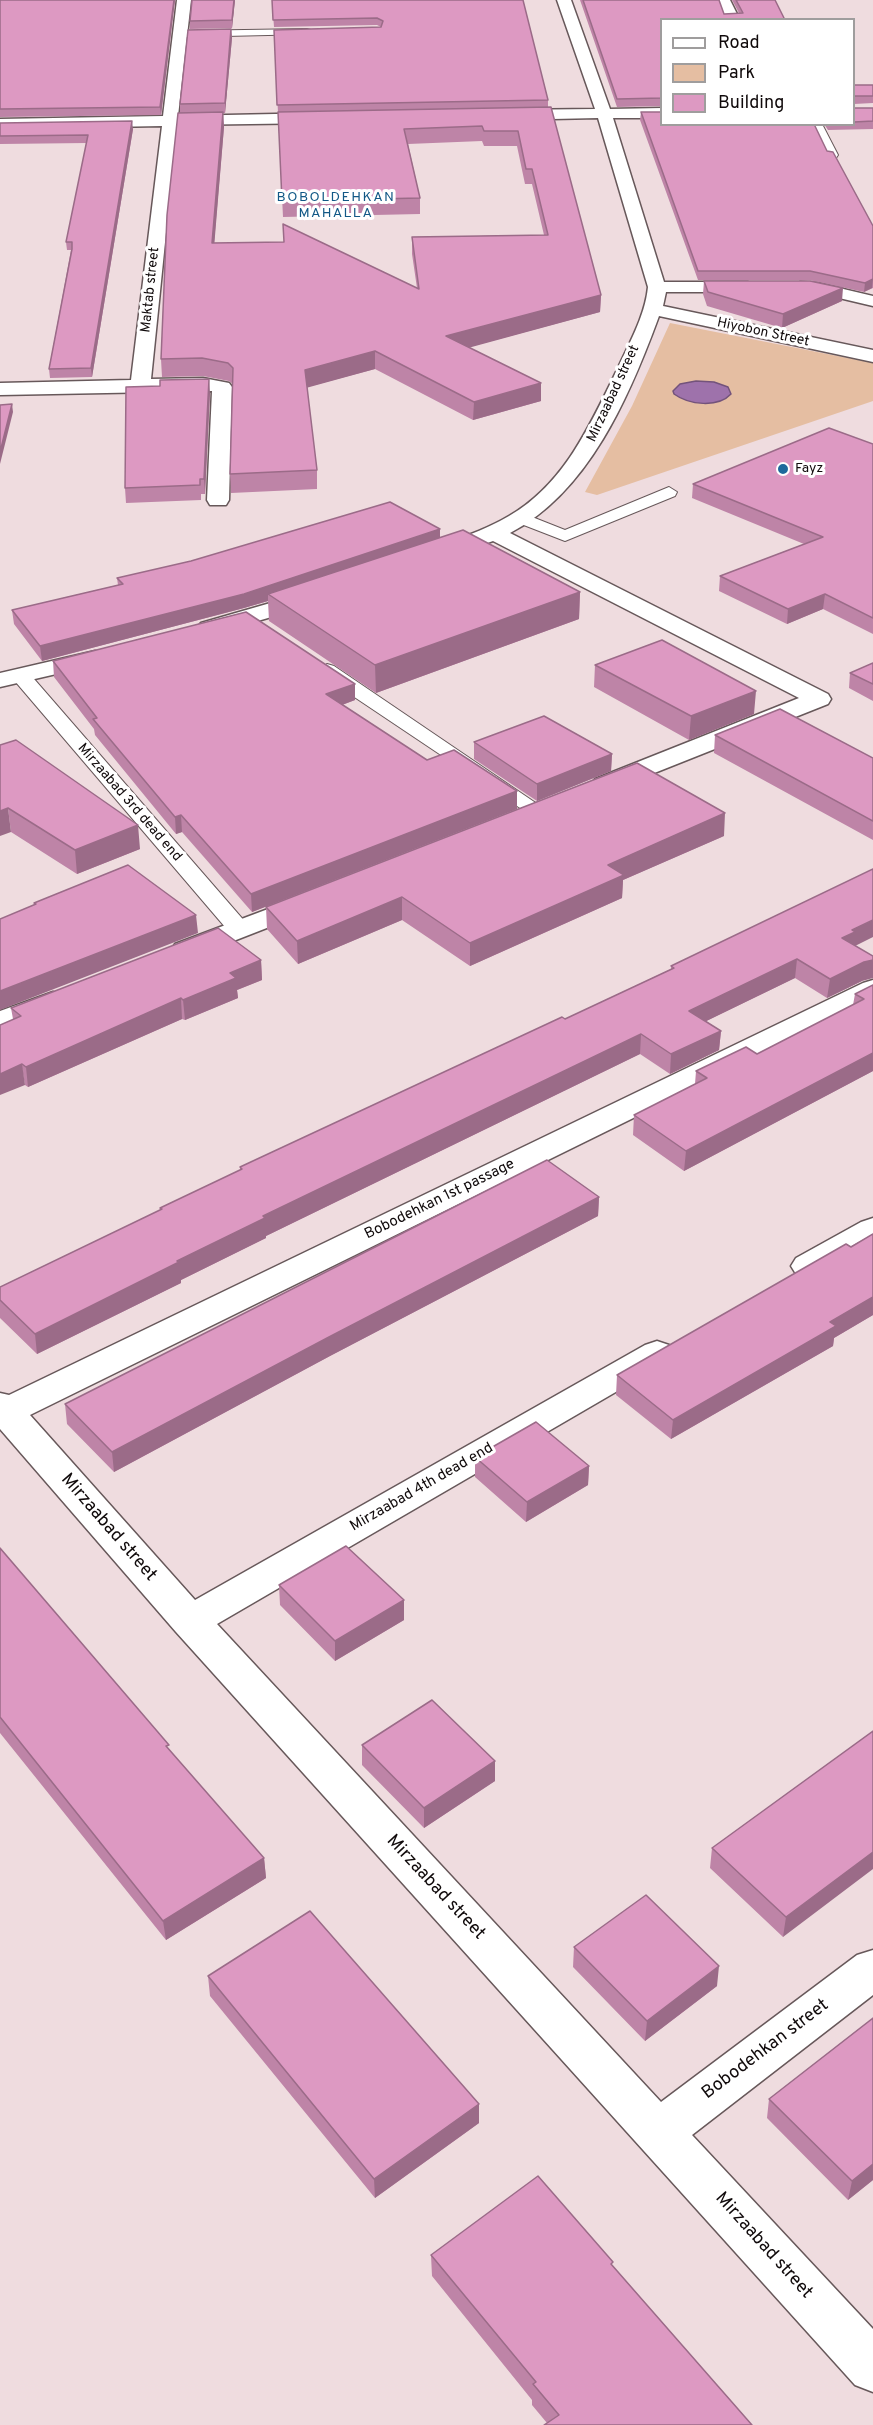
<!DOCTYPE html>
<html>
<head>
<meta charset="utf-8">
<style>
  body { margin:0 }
  #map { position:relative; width:873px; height:2425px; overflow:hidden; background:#efdcdf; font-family:Overpass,sans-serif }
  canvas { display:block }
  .legend { position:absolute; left:660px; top:18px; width:195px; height:108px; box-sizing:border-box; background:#fff; border:2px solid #9f9d9d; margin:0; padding:8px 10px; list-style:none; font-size:18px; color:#100a0b }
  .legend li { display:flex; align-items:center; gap:12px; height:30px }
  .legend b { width:30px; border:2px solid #9f9d9d }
</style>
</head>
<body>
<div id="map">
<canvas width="873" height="2425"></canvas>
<ul class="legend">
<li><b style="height:8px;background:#fff"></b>Road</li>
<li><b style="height:16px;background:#e5bea2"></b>Park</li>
<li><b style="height:16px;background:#dd99c2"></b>Building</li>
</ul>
</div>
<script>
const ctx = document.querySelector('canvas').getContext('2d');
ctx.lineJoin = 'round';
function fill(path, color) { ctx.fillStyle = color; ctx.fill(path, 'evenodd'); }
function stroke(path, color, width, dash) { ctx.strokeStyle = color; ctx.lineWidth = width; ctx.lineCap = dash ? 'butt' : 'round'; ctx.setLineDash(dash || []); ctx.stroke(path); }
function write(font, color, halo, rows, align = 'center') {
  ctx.font = font + ' Overpass,sans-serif'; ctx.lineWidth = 6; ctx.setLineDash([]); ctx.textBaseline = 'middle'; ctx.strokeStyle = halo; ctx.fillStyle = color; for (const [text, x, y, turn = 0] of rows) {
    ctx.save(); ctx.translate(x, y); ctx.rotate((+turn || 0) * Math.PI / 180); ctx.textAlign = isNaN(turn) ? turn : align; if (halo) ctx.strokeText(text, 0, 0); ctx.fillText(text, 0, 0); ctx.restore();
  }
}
const green = new Path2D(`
  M670 323 873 363V401L597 495 585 492 632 406Z`);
const water = new Path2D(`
  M696 381 714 382 728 387 731 394C718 408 689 405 674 394L673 391 680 384Z`);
const service = new Path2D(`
  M307 29 311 30V34L182 37 177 34 182 31Z
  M810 124H822L838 155 836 158H828Z
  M669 487 677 492 675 496 565 541 516 522 514 518 522 513 565 530Z
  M327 664 334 666 549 812 546 816H532L320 674 318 670Z
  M21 670 28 672 247 924 250 929 247 934H231L14 680 12 676Z`);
const minor = new Path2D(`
  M177 0H191L178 116 324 113 332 118 324 123 177 125 151 379 203 378 229 383 232 387 229 500 226 505H210L207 500 212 391 0 395V383L131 380 162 126 0 129V119L163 116Z
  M557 0H571L610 109 662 108V118H613L664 282H748L757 287 748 292H666L663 306 873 350V362L659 316C630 395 589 492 510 533L828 694 831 699 828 704 604 793 595 791 591 785 595 779 799 698 493 541 437 561 429 559 426 554 429 549C456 539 484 531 509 516 564 484 589 427 616 372 628 345 645 317 648 287L598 118 507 120 499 115 507 110 595 109Z
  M716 0H730L740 20H726Z
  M800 282 818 283 873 296V306L818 293 794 291 791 287Z
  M312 591 320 593 324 598 320 603 209 635 201 633 197 628 201 623Z
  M95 651 104 653 107 658 104 663 0 687V673Z
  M308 894 318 896 322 902 318 908 195 956 185 959 175 956 171 950 175 944Z
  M873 980V1000L30 1415 195 1600 645 1345 657 1341 669 1345 675 1353 669 1361 217 1624 661 2102 857 1955 873 1950V1995L692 2135 873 2329V2392L855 2385 176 1632 0 1429V1393L9 1395 863 983Z
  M53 992 63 995 68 1001 63 1007 0 1031V1011Z
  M873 1218V1243C850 1256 823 1281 796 1274L791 1266 796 1258 861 1222Z`);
const wall = new Path2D(`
  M0 0H175L161 115 0 117Z
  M192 0H235L232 28 190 29V21Z
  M272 0H523L548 100V107L601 295 600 312 469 347 541 401 473 420 375 369 307 387 317 470V489L231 493 230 474 233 384 229 381 203 376 162 377 161 359 180 113V104L231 29 232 38 225 113H223L224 127 214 243 417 288 412 254V237L544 235 532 184H525L517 146H484L482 141 408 144 420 198V214L283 217 274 30 381 27 377 25 274 27Z
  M580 0H719L724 14 739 13 732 0H775L785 20H662V106L617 107Z
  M854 85H873V103L854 104Z
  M854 108H873V129L828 130 824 124H854Z
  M641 112 827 151 873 226V288L864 292 809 280H698L640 120Z
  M0 123 133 129 92 377 50 378 49 369 71 250H67L66 242 87 143 0 144Z
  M704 281 842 301 782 328 707 306 703 294Z
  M160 386 210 393 205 494H201V500L126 503 125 488Z
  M873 444V634L823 609 787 624 719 591 720 576 804 544 692 498 693 484Z
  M440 537 580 592 579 619 376 693 269 621 268 601 244 608 42 661 14 624 12 610 118 585 117 578Z
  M53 661 355 684V700L342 705 427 760 517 809 252 912 182 832 176 834 95 735 94 729 54 677Z
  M873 663V701L849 688 850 673Z
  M595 665 754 714 689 740 594 687Z
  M715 735 873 758V840L714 753Z
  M474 742 612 754 611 771 537 801 474 759Z
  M0 745 140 849 77 874 11 832Z
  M724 836 623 880 622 898 470 966 402 920 298 964 267 929 266 907Z
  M856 946 862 981 827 998 795 978 706 1021 721 1031 719 1050 670 1074 640 1054 266 1236V1238L181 1280V1283L37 1354 0 1318V1287L160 1210V1208L240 1170V1167L565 1019 671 969V966Z
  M261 960 262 980 237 990 238 998 185 1020 182 1019 28 1087 25 1085 11 1008Z
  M873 985V1071L684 1171 633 1135 634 1115 695 1084 696 1071 757 1054 853 1005 855 994Z
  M599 1197 598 1216 330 1356 114 1472 67 1424 65 1404Z
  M873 1234V1315L834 1338 833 1346 671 1439 616 1395 617 1375Z
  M475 1457 589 1466 588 1485 526 1522 475 1477Z
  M0 1548 169 1749 264 1858 266 1878 166 1940 0 1733Z
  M279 1585 404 1600V1620L335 1661 280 1605Z
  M873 1731 783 1937 710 1868 712 1848Z
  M362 1745 495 1781 424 1828 362 1765Z
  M574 1947 717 1986 645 2041 573 1967Z
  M208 1976 479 2104V2123L375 2198 210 1996Z
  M873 2018V2180L848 2200 767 2118 769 2099Z
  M431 2255 613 2266 752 2425 547 2423 532 2405V2400L432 2276Z`);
const shadedWall = new Path2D(`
  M174 0H175L161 115 160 107Z
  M234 0H235L232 28V20Z
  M231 29 232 38 225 113V103Z
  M223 112 224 127 213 260 212 243Z
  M132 121 133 129 92 377 91 368Z
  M873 279 872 288 864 292 865 283Z
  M843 288 842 301 782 328 783 314Z
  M601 295 600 312 446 354V336Z
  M375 351V369L306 388 305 370Z
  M209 379 210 393 205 494 204 479Z
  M541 383V401L473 420 474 402Z
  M12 404 13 412 0 464V452Z
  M440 529V544L268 594V601L244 608 42 661 40 646Z
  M580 592 579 619 376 693 375 665Z
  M825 594 823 609 787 624 788 609Z
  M355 684V700L326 711V694Z
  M756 691 754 714 689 740 691 716Z
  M612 754 611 771 537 801V784Z
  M517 791V809L252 912 251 894Z
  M8 808 11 832 0 836V811Z
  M725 813 724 836 623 880 622 898 470 966V943L608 865Z
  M181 815 182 832 176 834 175 817Z
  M138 825 140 849 77 874 75 850Z
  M402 897V920L298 964 297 941Z
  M196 915 198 933 0 1010V991Z
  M873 920V937L853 947 842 938 852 930Z
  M797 959 795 978 688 1030 689 1011Z
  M261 960 262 980 237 990 238 998 185 1020 183 1000 230 973Z
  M873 960V978L862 981 827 998 830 979 864 962Z
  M181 998 182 1019 28 1087 26 1067Z
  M721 1031 719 1050 670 1074 671 1054Z
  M641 1034 640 1054 266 1236V1238L181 1280V1283L37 1354 35 1334 263 1216Z
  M873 1053V1071L684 1171 686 1151Z
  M22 1064 25 1085 0 1095V1074Z
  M599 1197 598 1216 330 1356 114 1472 112 1452 329 1337Z
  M873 1297V1315L834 1338 833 1346 671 1439 673 1420 830 1322Z
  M589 1466 588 1485 526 1522 527 1502Z
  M404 1600V1620L335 1661V1641Z
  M495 1761V1781L424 1828V1808Z
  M873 1852V1869L783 1937 786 1917Z
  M264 1858 266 1878 166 1940 163 1921Z
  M719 1966 717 1986 645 2041 647 2021Z
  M479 2104V2123L375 2198 374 2179Z
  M873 2164V2180L848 2200 852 2181Z`);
const building = new Path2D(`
  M0 0H174L160 107 0 109Z
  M192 0H234L232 20 190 21Z
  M272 0H523L548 100 277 105 274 30 381 27 383 21 377 18 273 20Z
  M583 0H719L724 14 743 13 736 0H775L785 20H662V98L617 99Z
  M231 29 225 103 180 104 188 30Z
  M854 85H873V96H854Z
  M551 107 601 295 446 336 541 383 474 402 375 351 305 370 317 470 230 474 233 368 228 363 202 358 161 359 167 215 178 113 223 112 212 243 284 242 283 224 419 289 412 237 548 235 532 169H526L518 131H484L482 126 404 129 420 198 282 201 278 112Z
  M854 108H873V121L854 122Z
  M641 112H662V124H814L827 151 833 152 873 226V279L865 283 810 271H698Z
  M132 121 91 368 49 369 72 249V242H66L88 135 0 136V123Z
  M704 281H810L843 288 783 314 708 292Z
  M209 379 204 479H200V485L125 488 126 387 160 386V380Z
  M12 404 0 452V405Z
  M829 428 873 444V618L825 594 788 609 720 576 823 537 693 484Z
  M390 502 440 529 244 594 40 646 12 610 123 584 117 578 191 561Z
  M463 530 580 592 375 665 268 594Z
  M246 612 355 684 326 694 427 760 454 750 517 791 251 894 181 815 175 817 93 719 97 718 53 661Z
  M662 640 756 691 691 716 595 665Z
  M873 663V684L850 673Z
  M780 709 873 758V821L715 735Z
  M544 716 612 754 537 784 474 742Z
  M16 740 138 825 75 850 8 808 0 811V745Z
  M637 763 725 813 608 865 624 875 470 943 402 897 297 941 266 907Z
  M128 865 196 915 0 991V919L36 904 34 903Z
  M873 869V920L852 930 855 932 842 938 873 956V960L864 962 830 979 797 959 689 1011 721 1031 671 1054 641 1034 263 1216 265 1218 177 1261 179 1262 35 1334 0 1300V1287L162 1209 160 1208 242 1169 240 1167 562 1017 565 1019 674 968 671 966Z
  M218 928 261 960 230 973 236 978 183 1000 181 998 26 1067 22 1064 0 1074V1025L21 1016 11 1008Z
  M873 985V1053L686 1151 634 1115 707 1078 696 1071 746 1047 757 1054 864 999 855 994Z
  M547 1160 599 1197 329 1337 112 1452 65 1404Z
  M873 1234V1297L830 1322 836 1326 673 1420 617 1375 846 1244 851 1247Z
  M536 1422 589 1466 527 1502 475 1457Z
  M346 1546 404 1600 335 1641 279 1585Z
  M0 1548 169 1745 166 1746 264 1858 163 1921 0 1717Z
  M432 1700 495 1761 424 1808 362 1745Z
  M873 1731V1852L786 1917 712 1848Z
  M646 1895 719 1966 647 2021 574 1947Z
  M310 1911 479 2104 374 2179 208 1976Z
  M873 2018V2164L852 2181 769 2099Z
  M538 2176 613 2262 611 2264 752 2425H544L559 2415 533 2384 536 2382 431 2255Z`);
const markers = [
  [783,469,6,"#1e699c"]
];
const farNeighbourhoodnames = [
  ["BOBOLDEHKAN",336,198],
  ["MAHALLA",336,214]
];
const farStreetnames = [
  ["Maktab street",151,290,-84],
  ["Hiyobon Street",763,333,12],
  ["Mirzaаbаd street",614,394,-65],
  ["Mirzaаbаd 3rd dead end",129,803,49]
];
const farPoinames = [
  ["Fayz",795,469]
];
const streetNames = [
  ["Bobodehkan 1st passage",440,1200,-26],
  ["Mirzaabad 4th dead end",422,1488,-30]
];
const nearStreetnames = [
  ["Mirzaabad street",108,1528,49],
  ["Mirzaabad street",435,1888,47],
  ["Bobodehkan street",766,2050,-37],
  ["Mirzaabad street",763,2246,48]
];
fill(green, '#e5bea2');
fill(water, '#9e72ab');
stroke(water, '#73537b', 1.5);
stroke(service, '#67585a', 2);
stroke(minor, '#67585a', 3);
fill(service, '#fff');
fill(minor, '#fff');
fill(wall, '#be84a7');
fill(shadedWall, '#9b6b88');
fill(building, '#dd99c2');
stroke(building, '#9b6b88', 1.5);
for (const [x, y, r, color] of markers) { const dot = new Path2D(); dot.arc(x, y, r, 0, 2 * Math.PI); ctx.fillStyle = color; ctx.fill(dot); stroke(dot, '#fff', 2); }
ctx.letterSpacing = '1.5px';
write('14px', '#125886', '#fff', farNeighbourhoodnames);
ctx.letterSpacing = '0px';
write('14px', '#100a0b', '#fff', farStreetnames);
write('14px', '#100a0b', '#fff', farPoinames, 'left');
write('15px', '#100a0b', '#fff', streetNames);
write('18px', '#100a0b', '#fff', nearStreetnames);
</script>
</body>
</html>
